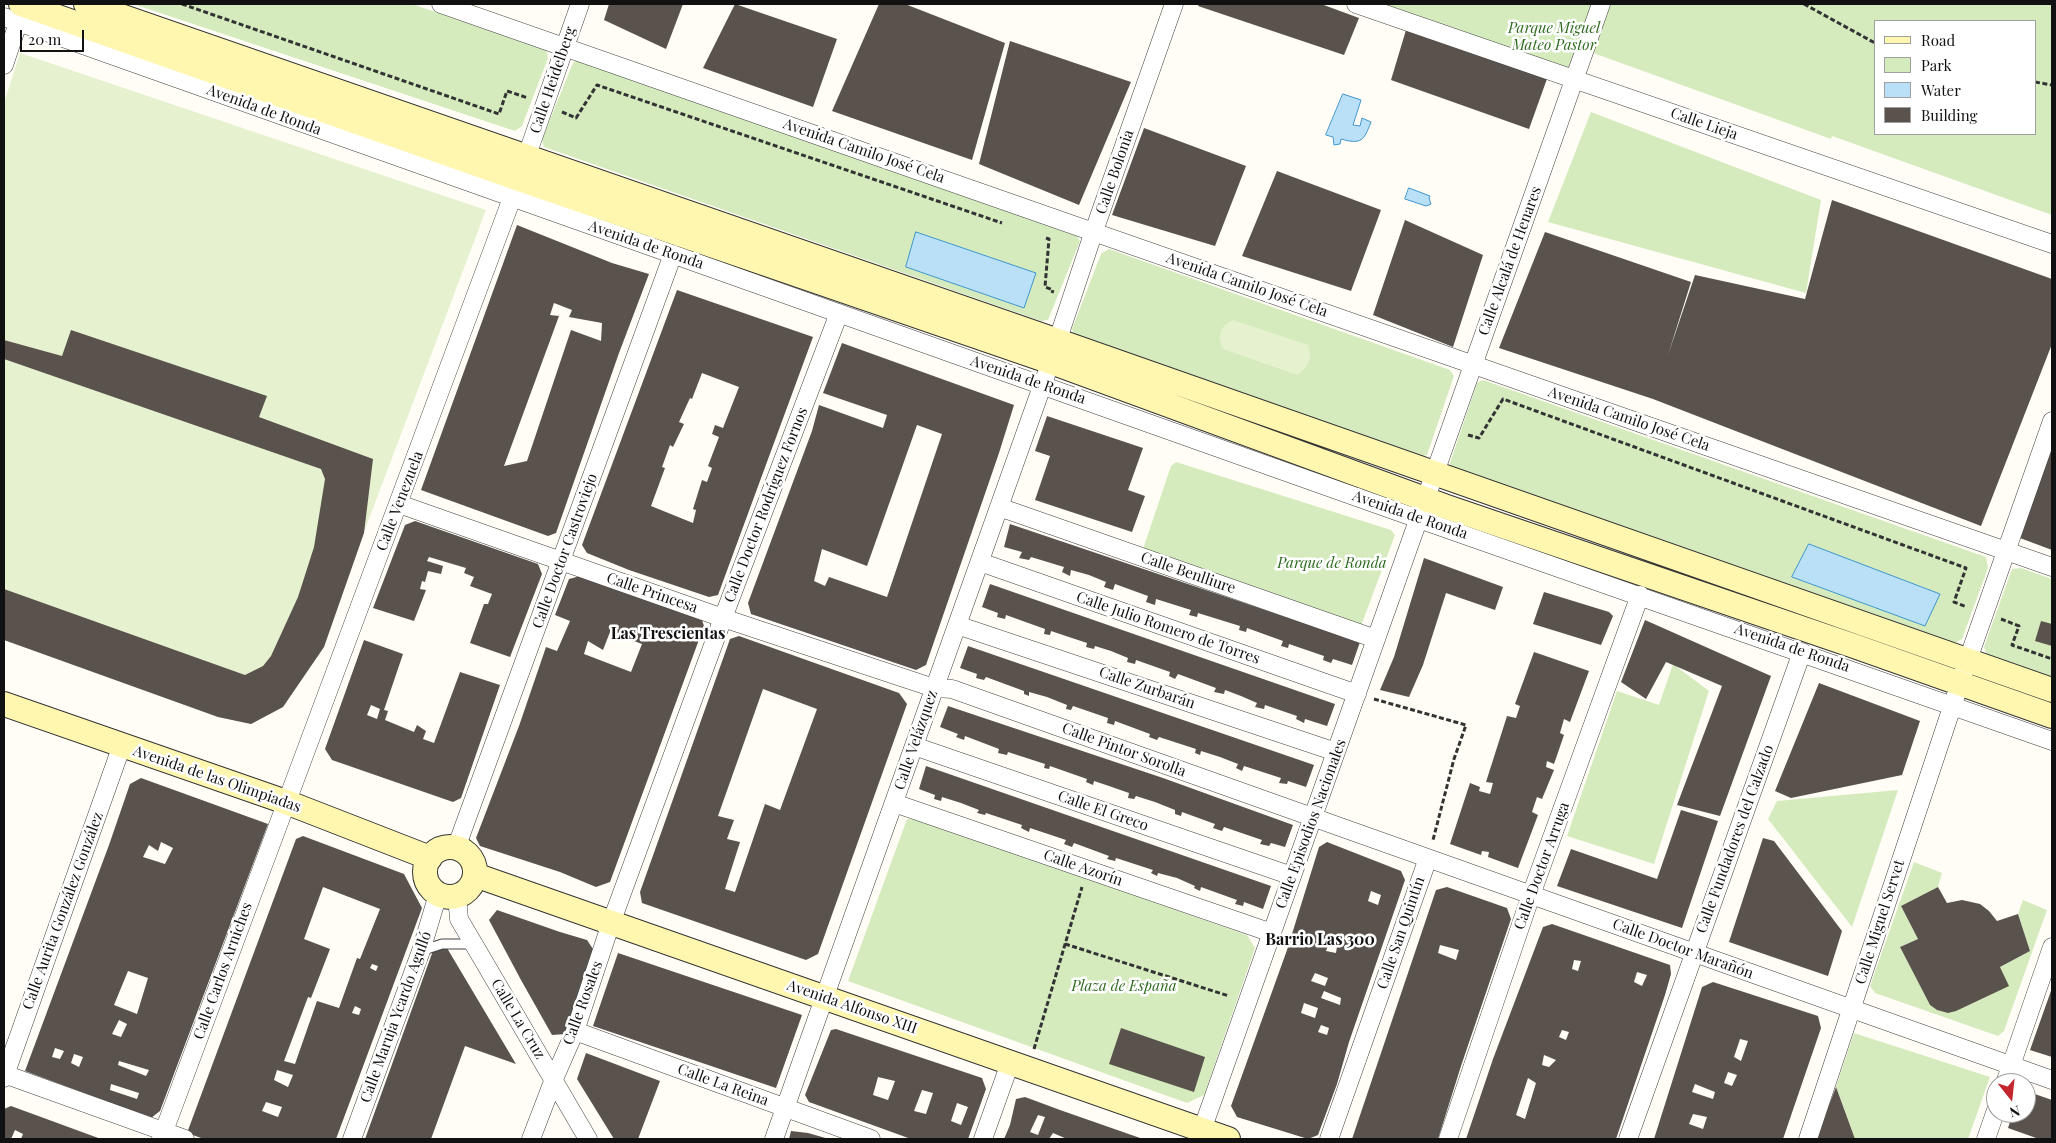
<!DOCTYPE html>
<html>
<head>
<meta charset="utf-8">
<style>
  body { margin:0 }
  #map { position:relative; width:2056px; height:1143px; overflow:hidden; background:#fffdf5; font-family:"Playfair Display",serif }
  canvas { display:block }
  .frame { position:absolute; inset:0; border:5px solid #111; pointer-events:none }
  .legend { position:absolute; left:1874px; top:20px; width:162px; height:115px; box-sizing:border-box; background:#fff; border:1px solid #a0a0a0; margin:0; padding:6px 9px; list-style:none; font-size:15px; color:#111 }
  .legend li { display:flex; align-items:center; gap:10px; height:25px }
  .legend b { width:25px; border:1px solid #a0a0a0 }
  .north { position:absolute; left:1986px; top:1073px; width:50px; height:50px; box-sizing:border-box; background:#fff; border:1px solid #a0a0a0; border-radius:50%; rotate:164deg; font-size:14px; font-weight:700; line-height:20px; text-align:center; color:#111 }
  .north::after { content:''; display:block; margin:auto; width:18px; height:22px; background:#c4262e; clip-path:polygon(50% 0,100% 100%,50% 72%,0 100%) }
  .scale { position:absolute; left:20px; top:30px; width:64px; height:22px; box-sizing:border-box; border:2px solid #111; border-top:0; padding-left:6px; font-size:15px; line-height:18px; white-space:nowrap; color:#111; -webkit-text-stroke:4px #fff; paint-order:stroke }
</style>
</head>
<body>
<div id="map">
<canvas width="2056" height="1143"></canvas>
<div class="frame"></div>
<ul class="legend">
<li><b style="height:6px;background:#fff6b0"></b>Road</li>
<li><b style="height:14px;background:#d5ebbd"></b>Park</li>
<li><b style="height:14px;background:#b9e0f7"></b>Water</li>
<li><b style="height:14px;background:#5a524d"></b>Building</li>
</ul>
<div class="north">N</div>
<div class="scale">20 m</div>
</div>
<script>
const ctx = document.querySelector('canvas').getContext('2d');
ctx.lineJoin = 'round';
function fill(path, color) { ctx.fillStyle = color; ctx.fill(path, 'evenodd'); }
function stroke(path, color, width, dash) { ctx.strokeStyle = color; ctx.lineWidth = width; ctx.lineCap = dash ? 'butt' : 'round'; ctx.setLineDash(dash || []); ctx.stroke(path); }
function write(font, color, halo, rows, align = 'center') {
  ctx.font = font + ' "Playfair Display",serif'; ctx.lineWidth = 5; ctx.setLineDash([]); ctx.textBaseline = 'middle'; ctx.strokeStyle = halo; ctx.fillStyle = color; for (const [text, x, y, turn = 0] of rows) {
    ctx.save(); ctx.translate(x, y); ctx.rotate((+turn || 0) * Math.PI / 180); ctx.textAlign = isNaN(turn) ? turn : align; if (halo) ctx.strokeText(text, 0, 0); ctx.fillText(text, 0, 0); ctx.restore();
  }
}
const green = new Path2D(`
  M133 4H412L546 50 548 58 522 126 515 131Z
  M1356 4H2052V215L1832 136 1831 139 1585 50 1575 80ZM1875 21H2035V134H1875Z
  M577 60 1077 236 1080 241 1048 320 1041 321 544 147 542 139 573 63Z
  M1591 112 1821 200 1806 293 1548 222Z
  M1109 249 1450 370 1454 376 1427 455 1422 456 1074 336 1072 329 1101 254Z
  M1483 380 1986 557 1988 568 1962 639 1951 645 1451 468 1450 463 1477 383Z
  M1176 462 1391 530 1395 535 1361 626 1143 549 1171 466Z
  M2021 568 2052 579V678L1987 655 1984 647 2012 569Z
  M1673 664 1709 691 1654 864 1567 836 1617 691 1659 705Z
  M1898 790 1852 927 1768 819 1777 801Z
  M907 819 919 820 1247 935 1255 948 1204 1095 1187 1103 848 981Z
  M1914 862 1942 873 1938 887 1901 906 1918 939 1900 947 1930 1005 1937 1010 1948 1013 2008 985 2000 967 2030 951 2018 914 2023 900 2047 910 2004 1031 1998 1036 1875 993 1870 986Z
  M1854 1033 1990 1077 1968 1139H1855L1836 1087Z`);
const pitch = new Path2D(`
  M20 53 486 210 353 561 324 647 283 707 251 724 218 717 4 640V103Z
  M1233 320 1308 345C1313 359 1308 366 1298 375L1223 349C1217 337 1219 326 1233 320Z`);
const water = new Path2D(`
  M1343 94 1361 100 1353 125 1360 126 1362 118 1371 122C1364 140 1362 145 1341 139L1340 144 1334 145 1333 137 1326 135Z
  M1409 188 1430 196 1429 198 1431 204 1426 206 1405 199Z
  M916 232 1036 273 1024 308 906 267Z
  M1809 544 1940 594 1925 626 1792 577Z`);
const building = new Path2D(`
  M609 4H683L666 49 604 20Z
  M735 4 837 39 813 107 703 68Z
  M879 4H905L1005 43 972 160 832 111Z
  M1199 4H1321L1359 18 1344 55 1198 6Z
  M1406 30 1548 76 1529 129 1391 80Z
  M1010 41 1131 82 1079 205 979 164Z
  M1144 128 1246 166 1215 246 1112 215Z
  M1277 171 1381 210 1351 291 1242 256Z
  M1832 200 2052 279V344L1981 526 1653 399 1499 348 1545 232 1691 282 1668 355 1695 275 1805 299Z
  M1405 220 1483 255 1453 347 1373 315Z
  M517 225 612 263 649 274 619 353 556 533 548 536 421 490ZM554 303 572 310 569 317 602 323 601 341 571 330 527 461 504 466 559 316 550 315Z
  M677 290 813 337 718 595 709 597 629 570 587 553 582 545ZM702 373 739 387 723 428 715 425 712 434 719 437 708 466 712 468 707 482 702 480 693 509 696 510 693 523 651 506 665 468 662 467 670 445 673 447 684 424 679 422 690 398 692 399Z
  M71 330 267 396 259 417 373 459 364 533 324 647 283 707 251 724 218 717 4 640V589L245 675 263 666 271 656 298 597 314 547 325 479 321 469 4 359V340L62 356Z
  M842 343 1014 405 999 453 926 665 916 670 751 614 748 603 812 431 819 405 883 428 887 415 823 393ZM917 425 942 434 887 597 829 577 825 586 814 581 822 549 867 566Z
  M1047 416 1143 448 1128 490 1145 496 1132 532 1035 500 1050 456 1035 451Z
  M2052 443V550L2020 538Z
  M415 521 538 564 542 574 510 657 470 643 484 604H488L492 594 470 586 474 577 464 573 466 568 429 557 427 561 443 566 441 574 428 571 425 582 422 581 420 589 426 590 414 621 373 608 405 525Z
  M1010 524 1360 642 1352 665 1333 659 1331 663 1323 660 1324 656 1289 644 1288 648 1281 646 1283 641 1247 628 1246 632 1239 630 1240 626 1198 613 1197 617 1189 615 1191 610 1156 599 1155 605 1146 602 1148 596 1115 584 1113 590 1104 587 1106 582 1089 575 1071 570 1070 576 1062 572 1064 567 1031 557 1029 560 1019 558 1022 552 1004 547Z
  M1424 558 1503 587 1495 610 1446 593 1423 665 1409 697 1380 690 1394 657Z
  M584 575 701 617 704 626 610 882 596 887 560 872 480 846 476 838 519 726 546 647 557 651 570 621 555 615 569 579ZM610 632 642 644 631 672 584 654 588 641 603 650Z
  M990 584 1335 704 1327 726 1305 719 1304 723 1296 719 1297 716 1265 705 1264 709 1255 707 1257 703 1241 696 1225 690 1224 694 1214 692 1216 688 1178 674 1175 679 1169 676 1170 672 1136 660 1135 664 1127 662 1128 658 1111 651 1095 646 1094 649 1086 647 1087 643 1051 631 1050 635 1044 634 1045 629 1006 615 1005 619 997 617 998 613 982 607Z
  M1544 592 1609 612 1613 616 1601 645 1533 624Z
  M1645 620 1771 676 1720 816 1677 805 1722 686 1666 662 1646 699 1621 682Z
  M2041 621 2052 624V646L2035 641Z
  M739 636 899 693 907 704 818 954 806 960 642 903 640 892 730 639ZM763 689 817 709 780 810 765 804 735 892 725 889 740 842 727 839 734 820 718 816Z
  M364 640 403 654 384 710 388 711 385 720 414 732 417 725 426 731 423 739 434 743 460 672 500 685 461 798 453 802 332 760 325 749ZM371 705 380 709 377 719 367 715Z
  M968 646 1314 765 1306 787 1288 781 1287 784 1279 783 1281 778 1244 766 1242 771 1236 768 1238 764 1220 757 1201 751 1200 755 1195 753 1196 749 1159 737 1157 740 1149 737 1150 734 1115 721 1114 725 1107 723 1108 718 1073 706 1071 710 1066 709 1067 705 1047 697 1029 692V696L1024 694V691L986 677 984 680 976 678 977 674 960 668Z
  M1534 652 1589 671 1570 722 1564 719 1560 733 1564 735 1554 764 1547 761 1546 767 1554 770 1542 799 1537 797 1532 812 1538 815 1518 868 1488 857 1489 852 1482 851 1481 855 1450 844 1470 783 1480 787 1479 791 1490 794 1493 783 1486 782 1507 716 1516 718 1520 706 1515 704Z
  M1819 683 1920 721 1902 775 1791 798 1775 791Z
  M948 706 1163 778 1293 825 1285 847 1271 843 1269 846 1260 844 1262 840 1224 827 1222 831 1213 828 1215 824 1182 812 1181 816 1175 814V810L1155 802 1136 796 1134 799 1128 798 1129 793 1109 786 1094 781 1093 785 1086 782 1087 779 1050 766 1049 769 1044 768 1045 764 1008 752 1007 755 998 753 999 749 965 736 964 740 956 737 958 734 940 727Z
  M926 766 1271 886 1263 909 1244 902 1243 906 1235 904 1237 900 1201 887 1200 891 1194 888 1195 886 1177 878 1158 873 1157 876 1151 873 1153 870 1116 858 1115 861 1107 859 1109 856 1074 843 1072 847 1064 844 1066 840 1030 828 1029 832 1021 828 1022 825 986 813 985 815 977 813 979 810 961 803 942 797 941 801 934 799 935 795 919 789Z
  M141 778 268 824 160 1111 151 1118 25 1071 109 845 130 784ZM161 842 173 848 165 864 143 857 149 845 158 851ZM128 971 148 978 137 1014 114 1005ZM119 1020 127 1024 121 1037 112 1034ZM55 1048 64 1051 60 1059 52 1057ZM74 1054 83 1057 79 1067 71 1063ZM119 1061 149 1070 146 1076 118 1065ZM111 1084 139 1093 137 1099 110 1090Z
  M1681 810 1718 821 1682 928 1557 886 1571 849 1657 879Z
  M303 836 404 874 422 908 336 1139H204L187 1133 296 839ZM323 887 380 909 360 959 357 958 339 1008 317 1001 295 1064 284 1061 308 997 311 998 330 949 304 939ZM372 964 378 966 376 971 370 968ZM355 1006 361 1009 359 1015 352 1013ZM277 1070 293 1075 288 1087 274 1080ZM266 1102 282 1107 278 1117 262 1111Z
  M1763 838 1774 841 1842 931 1828 976 1729 942Z
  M1327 842 1401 871 1405 880 1349 1042 1337 1084 1318 1135 1308 1139 1237 1117 1231 1106 1287 950 1319 847ZM1371 891 1381 895 1378 905 1368 901ZM1329 943 1337 946 1336 953 1326 951ZM1315 973 1328 978 1325 986 1311 981ZM1324 991 1341 998 1340 1005 1321 998ZM1304 1003 1318 1008 1315 1018 1301 1013ZM1321 1025 1329 1028 1327 1035 1318 1032Z
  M1447 887 1507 908 1511 919 1461 1066 1438 1139H1352L1436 890ZM1440 945 1459 950 1456 960 1438 953Z
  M1938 887 1947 903 1962 900 1980 904 1989 911 1997 921 2018 914 2030 951 2000 967 2009 986 1956 1011 1948 1013 1937 1010 1930 1005 1900 947 1918 939 1901 906Z
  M497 910 560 932 587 940 593 949 566 1034 552 1035 521 980 489 920Z
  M1552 924 1670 965 1671 974 1665 995 1616 1139H1466L1493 1059 1543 927ZM1574 960 1581 961 1578 971 1572 969ZM1637 972 1647 975 1642 986 1634 982ZM1562 1030 1569 1032 1566 1040 1559 1037ZM1544 1055 1556 1060 1549 1067 1542 1065ZM1528 1078 1536 1083 1525 1119 1516 1115Z
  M434 948H447L516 1064 465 1046 431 1139H365Z
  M618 953 802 1015 776 1088 593 1026Z
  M1713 982 1818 1016 1821 1028 1783 1139H1654L1702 987ZM1740 1039 1748 1041 1741 1061 1734 1057ZM1728 1072 1737 1075 1732 1086 1724 1083ZM1695 1084 1715 1092 1713 1099 1692 1092ZM1693 1114 1707 1117 1703 1129 1689 1124Z
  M2052 988V1057L2030 1050Z
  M1121 1028 1205 1057 1194 1092 1109 1064Z
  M836 1029 982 1078 986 1089 968 1139H911L809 1102 805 1095 831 1030ZM878 1077 895 1081 888 1100 873 1095ZM922 1090 933 1093 926 1114 914 1111ZM957 1103 968 1107 961 1125 951 1121Z
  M586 1053 660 1081 638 1139H614L577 1079Z
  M1836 1087 1855 1139H1816Z
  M2026 1091 2052 1100V1139H2039L2008 1128 2013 1113H2026Z
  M1025 1097 1060 1110 1143 1139H1067L1053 1133 1049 1139H1004L1010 1125 1016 1099ZM1038 1115 1045 1117 1038 1135 1030 1132Z
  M11 1106 101 1139H21L23 1134 15 1130 11 1139H4V1109Z
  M791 1131 808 1133 829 1139H789Z`);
const path = new Path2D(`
  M182 4 499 114 507 91 528 98
  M1804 4 1875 43
  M2035 82 2052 85
  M562 112 576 118 597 85 1002 223
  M1046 238 1049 239 1045 287 1053 290 1052 293
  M1468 435 1479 438 1503 399 1966 568 1954 602 1967 607
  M2001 619 2019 626 2012 645 2052 659
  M1374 699 1466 725 1454 759 1433 840
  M1065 944 1229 996
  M1034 1049 1082 887`);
const lane = new Path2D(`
  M421 951 442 944H473`);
const street = new Path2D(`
  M441 4 2052 567
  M1356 4 2052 244
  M4 17 1396 511 2052 741
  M4 65 22 11
  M1054 351 1094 231 1174 4
  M399 504 723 618 934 688 952 689 2052 1080
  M999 507 1376 639
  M980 562 1357 694
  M957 625 1336 752
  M1964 671 2052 421
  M914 746 1292 876
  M894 803 1272 933
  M456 848 673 254
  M457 896 459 919 588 1139
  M575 1031 871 1139
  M4 1074 185 1139
  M4 1078 122 745
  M2005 1083 2052 947
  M1202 1130 1601 4
  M161 1139 512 198 580 4
  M352 1139 421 951 438 894
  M531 1139 554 1079 575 1031 611 923 723 618 839 313
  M774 1139 1046 375
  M983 1139 1010 1063
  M1329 1139 1428 858
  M1448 1139 1531 895 1640 595
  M1628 1139 1802 652
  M1808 1139 1956 695
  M1986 1139 1996 1110`);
const secondary = new Path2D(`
  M21 4 519 179 1051 362 1444 506 1854 646 2052 716
  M86 4 1058 341 2052 690
  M4 704 286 802 430 858
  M425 872a25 25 0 1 1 50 0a25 25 0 1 1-50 0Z
  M475 875 1228 1139`);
const parkNames = [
  ["Parque Miguel",1554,28],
  ["Mateo Pastor",1554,45],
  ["Parque de Ronda",1332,563],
  ["Plaza de España",1124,986]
];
const streetNames = [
  ["Calle Heidelberg",553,80,-71],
  ["Avenida de Ronda",264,110,20],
  ["Calle Lieja",1704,124,19],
  ["Avenida Camilo José Cela",864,151,19],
  ["Calle Bolonia",1115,172,-71],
  ["Avenida de Ronda",646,245,19],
  ["Calle Alcalá de Henares",1510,261,-70],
  ["Avenida Camilo José Cela",1247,285,19],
  ["Avenida de Ronda",1028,380,19],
  ["Avenida Camilo José Cela",1629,419,19],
  ["Calle Venezuela",400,501,-69],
  ["Calle Doctor Rodríguez Fornos",766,505,-69],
  ["Avenida de Ronda",1410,515,19],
  ["Calle Doctor Castroviejo",565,551,-70],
  ["Calle Benlliure",1188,573,19],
  ["Calle Princesa",652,593,19],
  ["Calle Julio Romero de Torres",1168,628,19],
  ["Avenida de Ronda",1792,648,19],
  ["Calle Zurbarán",1147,688,19],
  ["Calle Velázquez",916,740,-71],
  ["Calle Pintor Sorolla",1124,750,20],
  ["Avenida de las Olimpiadas",217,779,19],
  ["Calle El Greco",1103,811,19],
  ["Calle Episodios Nacionales",1311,824,-70],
  ["Calle Fundadores del Calzado",1735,839,-70],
  ["Calle Doctor Arruga",1542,866,-70],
  ["Calle Azorín",1083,868,19],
  ["Calle Aurita González González",63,911,-70],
  ["Calle Miguel Servet",1880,922,-72],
  ["Calle San Quintín",1401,933,-71],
  ["Calle Doctor Marañón",1683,949,20],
  ["Calle Carlos Arniches",223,971,-70],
  ["Calle Rosales",583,1003,-70],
  ["Avenida Alfonso XIII",852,1007,19],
  ["Calle Maruja Ycardo Agulló",396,1017,-70],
  ["Calle La Cruz",518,1019,59],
  ["Calle La Reina",723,1085,20]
];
const neighbourhoodNames = [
  ["Las Trescientas",668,634],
  ["Barrio Las 300",1320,940]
];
fill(green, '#d5ebbd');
fill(pitch, '#e6f2cf');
fill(water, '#b9e0f7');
stroke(water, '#3f96cf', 1);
fill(building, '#5a524d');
stroke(lane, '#444', 11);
stroke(street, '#444', 19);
stroke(secondary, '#333', 26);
stroke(path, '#333', 3, [5, 2.5]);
stroke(lane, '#fff', 9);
stroke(street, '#fff', 18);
stroke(secondary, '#fff6b0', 24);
write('italic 15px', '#2f6b1f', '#fff', parkNames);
write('15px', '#111', '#fff', streetNames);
write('bold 16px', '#111', '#fff', neighbourhoodNames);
</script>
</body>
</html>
